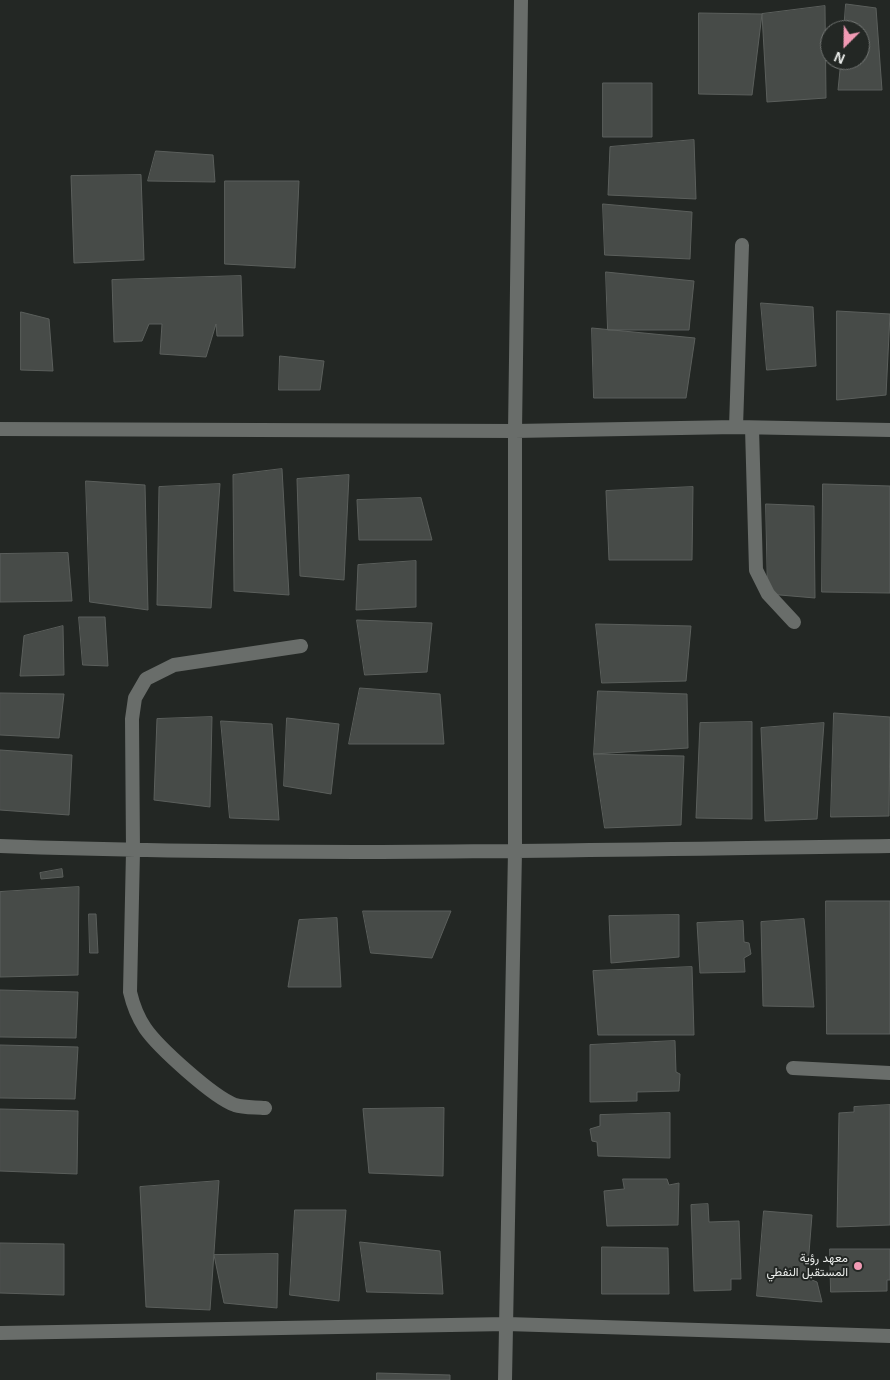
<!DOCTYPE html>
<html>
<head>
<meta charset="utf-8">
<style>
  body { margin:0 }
  #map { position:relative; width:890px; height:1380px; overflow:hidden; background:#232724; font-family:Arial,sans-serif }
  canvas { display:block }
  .north { position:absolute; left:820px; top:20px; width:50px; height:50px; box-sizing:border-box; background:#232724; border:1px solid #737674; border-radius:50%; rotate:203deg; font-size:14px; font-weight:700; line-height:20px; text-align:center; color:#ebedeb }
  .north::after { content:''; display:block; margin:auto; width:18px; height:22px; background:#f19ab4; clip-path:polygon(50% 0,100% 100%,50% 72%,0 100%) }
</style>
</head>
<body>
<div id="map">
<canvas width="890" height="1380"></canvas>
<div class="north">N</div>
</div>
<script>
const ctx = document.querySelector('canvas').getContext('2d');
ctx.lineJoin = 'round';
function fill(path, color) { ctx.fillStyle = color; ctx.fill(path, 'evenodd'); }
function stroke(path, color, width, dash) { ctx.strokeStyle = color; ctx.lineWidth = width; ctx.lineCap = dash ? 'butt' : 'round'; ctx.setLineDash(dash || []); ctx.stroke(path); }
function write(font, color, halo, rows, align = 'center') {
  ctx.font = font + ' Arial,Vazirmatn,sans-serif'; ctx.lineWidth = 4; ctx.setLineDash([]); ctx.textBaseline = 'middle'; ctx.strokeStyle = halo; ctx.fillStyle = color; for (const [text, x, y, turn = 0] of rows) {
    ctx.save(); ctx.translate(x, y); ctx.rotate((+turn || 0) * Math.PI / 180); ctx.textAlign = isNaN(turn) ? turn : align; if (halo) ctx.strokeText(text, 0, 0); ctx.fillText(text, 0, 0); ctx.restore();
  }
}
const building = new Path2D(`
  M846 4 876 8 882 90H838L841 60H860V30H844Z
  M825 6 826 98 767 102 762 14Z
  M699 13 762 14 752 95 699 94Z
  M603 83H652V137H603Z
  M694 140 696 199 608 195 610 147Z
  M156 151 213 155 215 182 148 181Z
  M141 175 144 260 74 263 71 176Z
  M225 181H299L295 268 225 264Z
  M603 204 692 212 690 259 605 255Z
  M606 272 694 281 689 330H608Z
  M241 276 243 336H217L216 324 206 357 160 354 162 324H149L142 341 114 342 112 280Z
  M761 303 813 307 816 366 767 370Z
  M837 311 890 314 886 395 837 400Z
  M21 312 49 319 53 371 21 370Z
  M592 328 695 338 686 398H594Z
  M280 356 324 361 320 390H279Z
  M282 469 289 595 234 591 233 475Z
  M349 475 344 580 300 576 297 479Z
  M86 481 145 485 148 610 90 602Z
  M220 484 211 608 157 605 159 487Z
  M823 484 890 486V593L822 592Z
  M693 487 692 560H609L606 491Z
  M421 498 432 540H359L357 500Z
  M766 504 814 506 815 598 768 594Z
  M68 553 72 601 0 602V554Z
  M416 561V607L356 610 358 565Z
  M79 617H105L108 666 83 665Z
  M357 620 432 623 427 672 365 675Z
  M596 624 691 626 686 681 602 683Z
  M63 626 64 675 20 676 24 636Z
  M360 688 440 694 444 744H349Z
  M598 691 687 694 688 748 594 754Z
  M0 693 64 694 59 738 0 735Z
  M834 713 890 717 889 816 831 817Z
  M212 717 210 807 154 800 157 719Z
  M287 718 339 724 331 794 284 786Z
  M221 721 272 724 279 820 230 818Z
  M752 722V819L696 818 700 723Z
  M824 723 817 819 765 821 761 728Z
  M0 750 72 755 69 815 0 810Z
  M594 754 684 756 681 825 605 828Z
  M62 869 63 877 41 879 40 873Z
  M79 887 78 975 0 977V892Z
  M826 901H890V1034H827Z
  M363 911H451L432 958 371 953Z
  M89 914H96L98 953H90Z
  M679 915V957L611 963 609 916Z
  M337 918 341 987H288L299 920Z
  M804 919 814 1007 763 1006 761 922Z
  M743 921 744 942 749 943 751 954 744 958 745 972 700 973 697 923Z
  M692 967 694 1035H598L593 971Z
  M0 990 78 992 76 1038 0 1037Z
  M675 1041 676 1072 680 1074 679 1091 637 1092V1101L590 1102V1045Z
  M0 1045 78 1047 75 1099 0 1098Z
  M890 1105V1225L837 1227 839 1113 854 1112V1107Z
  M444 1108 443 1176 369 1173 363 1109Z
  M0 1109 78 1111 77 1174 0 1171Z
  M670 1113V1158L598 1156 597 1142 592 1141 590 1129 600 1126V1115Z
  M623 1179H667L669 1185 679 1183 678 1225 607 1226 604 1191 624 1189Z
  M219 1181 210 1310 146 1307 140 1187Z
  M708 1204 709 1222 739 1221 741 1279H731V1290L694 1291 691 1205Z
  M295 1210H346L339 1301 290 1295Z
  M764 1211 812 1215 807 1278 817 1282 822 1302 757 1296Z
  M360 1242 440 1251 443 1294 367 1292Z
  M0 1243 64 1244V1295L0 1293Z
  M602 1247 668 1248 669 1294H602Z
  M830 1249H890V1280H887V1291L831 1292Z
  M278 1254 277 1308 224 1303 214 1255Z
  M377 1373 450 1375V1380H377Z`);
const minor = new Path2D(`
  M736 427 742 245
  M752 428 756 570 768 594 794 622
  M0 429 515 431 736 427 890 430
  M0 846C296 857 593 850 890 846
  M793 1068 890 1073
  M265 1108C256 1107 244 1108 235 1105 213 1097 158 1047 145 1028 137 1016 133 1005 130 992L133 851 132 719 135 698 146 679 174 665 301 646
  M0 1333 507 1324 890 1336
  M505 1380 515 851V431L521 0`);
const markers = [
  [858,1266,5,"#f19ab4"]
];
const poiNames = [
  ["معهد رؤية",848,1259],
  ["المستقبل النفطي",848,1273]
];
fill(building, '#474b48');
stroke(building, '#5b5f5c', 1);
stroke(minor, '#696d6a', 14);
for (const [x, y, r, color] of markers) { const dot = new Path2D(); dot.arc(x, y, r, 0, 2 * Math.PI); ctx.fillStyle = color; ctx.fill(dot); stroke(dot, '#232724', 2); }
write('12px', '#ebedeb', '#232724', poiNames, 'right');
</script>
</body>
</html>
